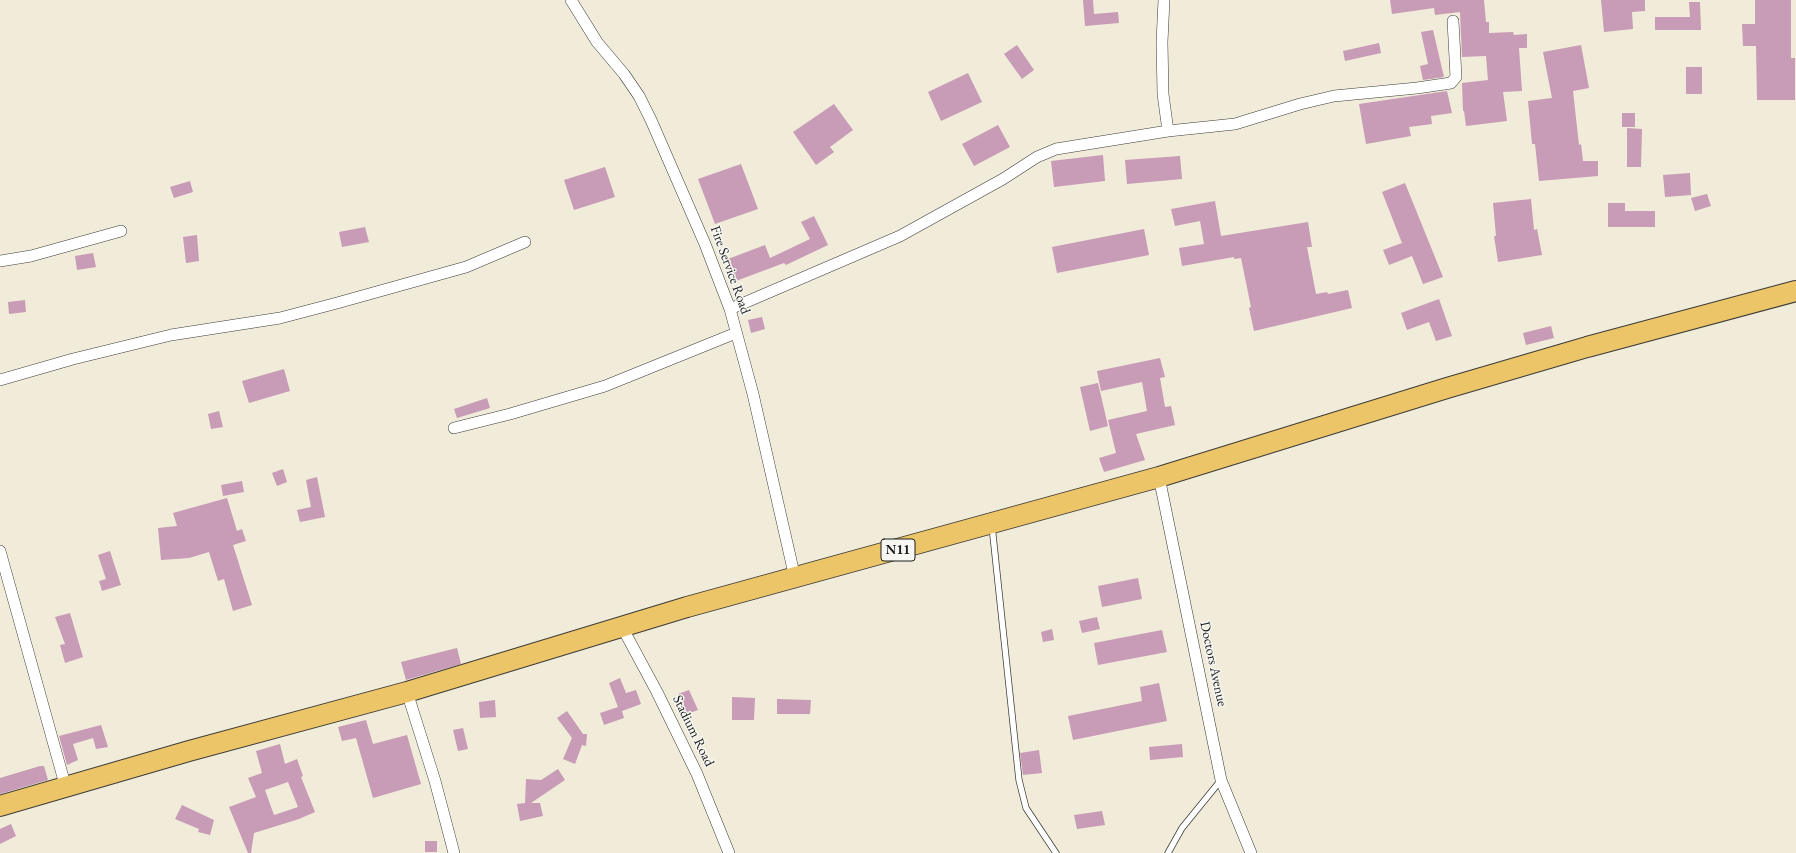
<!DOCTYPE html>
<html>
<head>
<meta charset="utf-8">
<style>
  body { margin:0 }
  canvas { display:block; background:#f1ebd9 }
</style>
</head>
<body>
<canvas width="1796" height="853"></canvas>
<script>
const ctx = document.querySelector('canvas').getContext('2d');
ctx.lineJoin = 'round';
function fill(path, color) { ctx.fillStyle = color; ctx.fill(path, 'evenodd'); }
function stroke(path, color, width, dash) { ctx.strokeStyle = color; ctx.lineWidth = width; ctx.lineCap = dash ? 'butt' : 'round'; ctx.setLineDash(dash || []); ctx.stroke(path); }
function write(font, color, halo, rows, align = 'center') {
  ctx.font = font + ' "EB Garamond",serif'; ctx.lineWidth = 3; ctx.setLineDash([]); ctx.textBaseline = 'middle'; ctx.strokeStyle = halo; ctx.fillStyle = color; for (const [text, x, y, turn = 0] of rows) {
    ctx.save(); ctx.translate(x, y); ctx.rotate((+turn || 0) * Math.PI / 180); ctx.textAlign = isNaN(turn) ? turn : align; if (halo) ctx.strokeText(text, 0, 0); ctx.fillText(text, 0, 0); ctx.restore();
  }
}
const building = new Path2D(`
  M1083 0H1093L1094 14 1118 12 1119 23 1085 26Z
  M1390 0H1484L1486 22H1489V33L1513 32 1514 35 1527 34V48H1519L1522 91 1503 92 1507 121 1466 126 1464 111H1463L1462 83 1488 80 1486 56 1462 57 1460 12 1435 15 1434 8 1392 14Z
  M1601 0H1645V11L1632 12 1633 29 1604 32Z
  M1755 0H1791V58H1795V100H1757L1756 46H1743L1742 24H1755Z
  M1689 2H1700L1701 30H1655V17H1690Z
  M1433 30 1444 77 1423 80 1420 66 1428 64 1421 32Z
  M1379 43 1381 53 1345 61 1343 51Z
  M1017 45 1034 70 1022 79 1004 54Z
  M1581 45 1589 88 1573 91 1579 145 1581 144 1583 161H1598V176L1539 181 1535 144H1532L1528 101 1552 98 1543 52Z
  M1686 67H1702V94H1686Z
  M968 73 982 102 941 121 928 92Z
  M1447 91 1452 113 1431 116 1432 124 1409 127 1411 136 1366 144 1359 104Z
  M834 104 853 130 830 147 834 152 816 165 793 132Z
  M1622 113H1635V127H1622Z
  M998 125 1010 147 974 166 962 144Z
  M1627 128 1642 129 1641 167H1627Z
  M1103 155 1105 181 1054 187 1051 161Z
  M1180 156 1182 179 1127 184 1125 160Z
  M741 164 758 209 715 224 698 179Z
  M605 167 615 197 574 210 564 180Z
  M1690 173 1691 195 1665 197 1663 175Z
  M190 181 193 192 174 198 170 187Z
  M1405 183 1443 277 1423 284 1412 256 1389 265 1383 250 1402 243 1382 192Z
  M1707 194 1711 206 1695 211 1691 198Z
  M1531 199 1534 230 1537 229 1542 255 1498 262 1494 236H1496L1493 203Z
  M1215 201 1221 236 1308 222 1312 247H1307L1316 294 1327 292 1328 294 1348 290 1352 308 1254 331 1249 308 1251 307 1241 258 1234 259V257L1182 266 1179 248 1204 244 1200 221 1175 226 1171 209Z
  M1608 203H1625V211H1655V227H1608Z
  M814 216 828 245 786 265 784 263 736 281 728 259 765 245 770 258 810 239 801 222Z
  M365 227 369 242 342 247 339 232Z
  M1144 229 1149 255 1057 273 1052 247Z
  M197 235 199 261 186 263 183 237Z
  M93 253 96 267 77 270 75 256Z
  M1439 299 1452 336 1436 341 1429 322 1407 330 1401 313Z
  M25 300 26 312 9 314 8 302Z
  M762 317 765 329 751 333 748 320Z
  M1551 326 1554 338 1526 345 1523 333Z
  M1160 358 1165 377 1160 378 1165 407 1171 406 1175 425 1136 434 1145 460 1104 472 1099 458 1116 453 1108 420 1147 411 1142 382 1101 391 1097 371Z
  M284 369 290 391 249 403 242 381Z
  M1098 383 1108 426 1090 431 1080 387Z
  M487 398 490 408 457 418 454 409Z
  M219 411 223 427 211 429 208 414Z
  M283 469 287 482 277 486 272 473Z
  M317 477 325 517 300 522 297 510 311 507 306 480Z
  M242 481 244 492 223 496 221 485Z
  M227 498 237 531 242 529 246 541 233 545 252 605 233 611 224 579 218 581 209 552 189 558 161 560 158 528 177 526 173 513Z
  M110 551 121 585 102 591 99 581 106 579 98 555Z
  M1138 578 1142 599 1102 607 1098 586Z
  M70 613 83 657 65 663 60 645 65 644 55 617Z
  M1097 617 1100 629 1082 633 1079 621Z
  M1052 629 1054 640 1043 642 1041 632Z
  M1162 630 1167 652 1098 665 1094 643Z
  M457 648 461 664 406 680 401 662Z
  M620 678 626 693 636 690 641 704 622 711 624 718 604 725 600 713 618 707 609 683Z
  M1159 683 1167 721 1073 740 1068 716 1142 701 1140 687Z
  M689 690 698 710 687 714 678 694Z
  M732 697 755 698 754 720H732Z
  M777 699 811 700 810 714H777Z
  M495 700 496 717 480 718 479 702Z
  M567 711 583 734H587L586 746 582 745 575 764 563 759 572 738 557 718Z
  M366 720 373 744 407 735 421 784 373 798 356 738 342 741 338 727Z
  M101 725 108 747 96 749 93 738 73 744 78 760 67 765 59 736Z
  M463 728 468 749 458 751 453 730Z
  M280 744 285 764 297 759 303 776 301 777 315 812 299 819 254 833 251 853H248L229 807 256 797 248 778 262 773 256 751ZM288 782 298 807 274 815 265 790Z
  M1182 744 1183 757 1150 760 1149 747Z
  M1039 750 1042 773 1023 775 1020 753Z
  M40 766H44L48 780 0 794V778Z
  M558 769 565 780 531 803H540L543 816 520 821 517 804 525 803 526 779 541 780Z
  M182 805 214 820 210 835 198 832 199 829 175 819Z
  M1102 811 1105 825 1077 829 1074 815Z
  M11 824 16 836 0 844V829Z
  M425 841H437V852H425Z`);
const lane = new Path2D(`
  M992 526 1019 780 1026 808 1056 853
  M1168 853 1182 828 1221 780`);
const street = new Path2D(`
  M571 0 597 42 624 74 639 96 651 120 705 244 730 309 753 394 795 578
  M1164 0 1162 42 1163 94 1168 131
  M0 261 31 256 121 231
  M730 309 900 236 1003 179 1037 157 1056 149 1168 131 1235 124 1300 104 1334 96 1417 88 1451 83 1456 77 1453 21
  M0 380 73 359 171 335 280 318 337 303 466 267 525 242
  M454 428 510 414 605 386 736 333
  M1159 477 1221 780 1251 853
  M0 551 66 788
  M622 627 657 692 697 774 729 853
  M407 692 435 781 454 853`);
const highway = new Path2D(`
  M0 806 189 751 407 692 687 607 1159 477 1447 388 1587 347 1796 291`);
const shields = [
  [898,550,34]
];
const shieldNames = [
  ["N11",898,550]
];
const streetNames = [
  ["Fire Service Road",730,270,70],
  ["Doctors Avenue",1213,664,78],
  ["Stadium Road",693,731,64]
];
fill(building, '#c89bb6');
stroke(lane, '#3c3b38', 7);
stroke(street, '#3c3b38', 12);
stroke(highway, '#3c3b38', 22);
stroke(lane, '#fff', 5.5);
stroke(street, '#fff', 11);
stroke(highway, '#edc569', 20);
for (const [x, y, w] of shields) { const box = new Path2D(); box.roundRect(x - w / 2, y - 11, w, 22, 3); ctx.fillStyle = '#f6f6f2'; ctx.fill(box); stroke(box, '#1c1c1c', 1); }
write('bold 13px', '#1c1c1c', null, shieldNames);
write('14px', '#1c1c1c', '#f6f6f2', streetNames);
</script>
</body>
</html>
